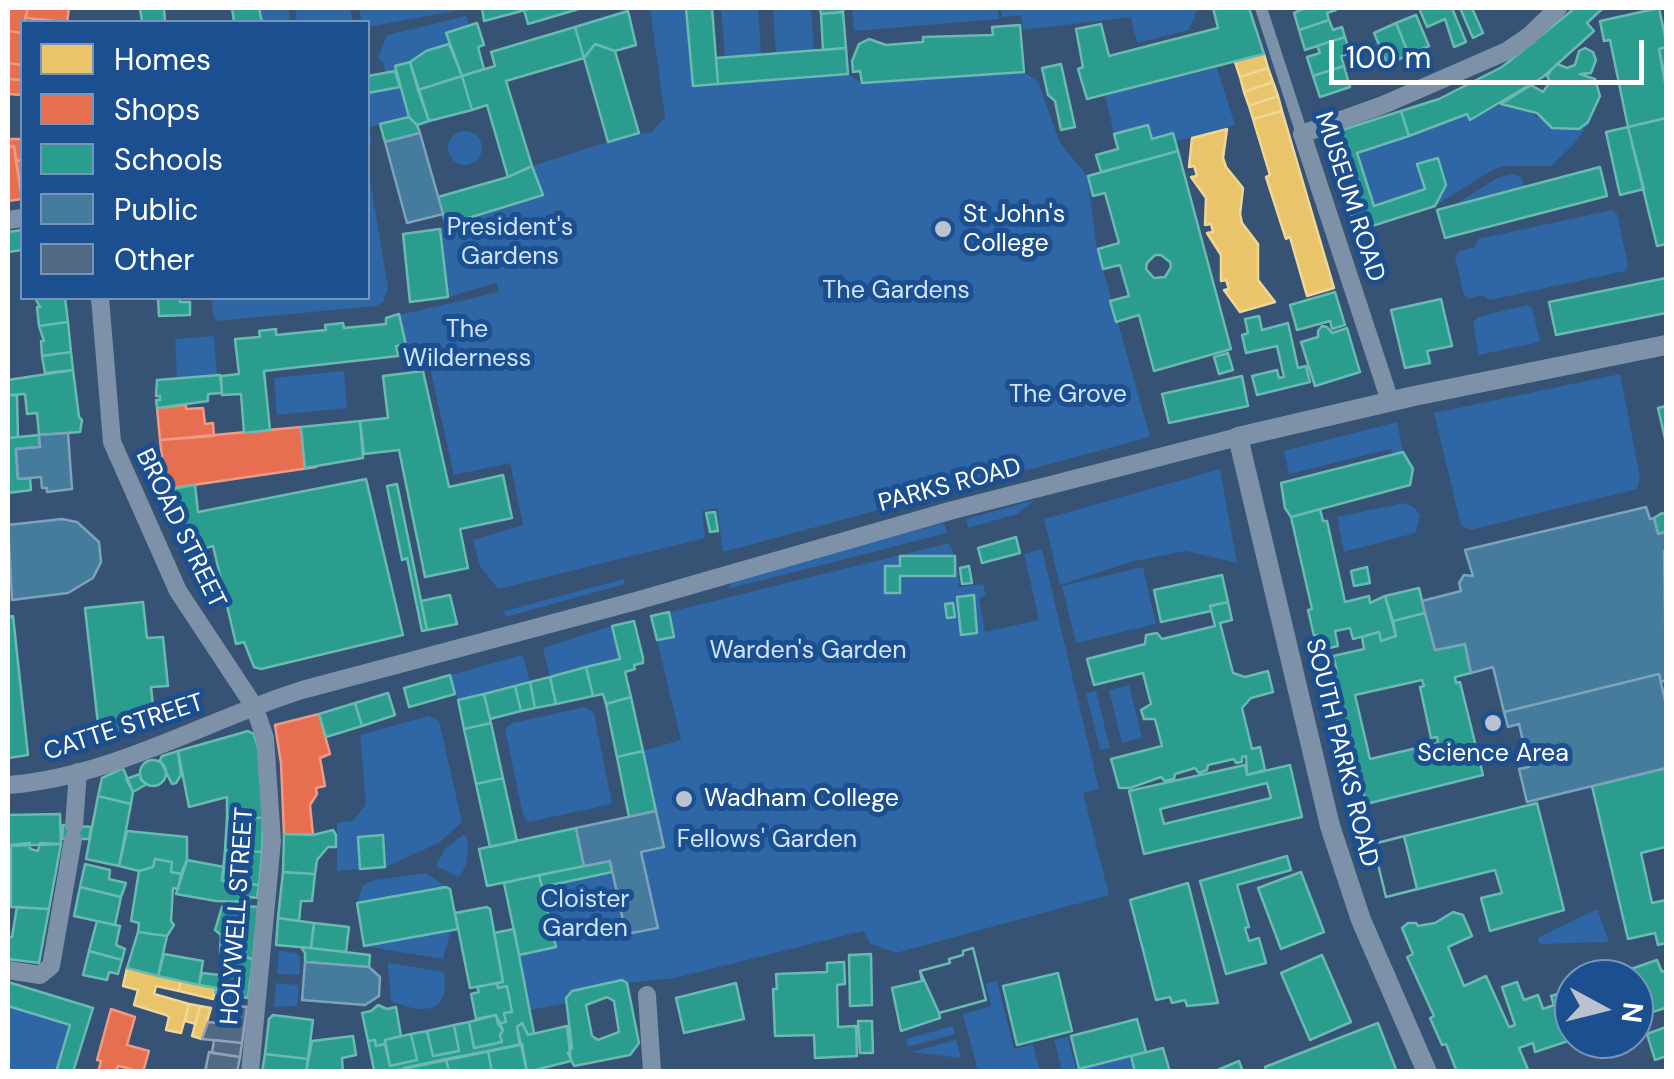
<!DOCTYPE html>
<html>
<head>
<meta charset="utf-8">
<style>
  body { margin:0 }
  #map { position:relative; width:1674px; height:1079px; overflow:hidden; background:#365274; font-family:"DM Sans",sans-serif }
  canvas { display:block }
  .frame { position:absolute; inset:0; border:10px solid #fff; pointer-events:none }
  .legend { position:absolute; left:20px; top:20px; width:350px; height:280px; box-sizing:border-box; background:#1b4f8f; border:2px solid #7695bc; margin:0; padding:12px 18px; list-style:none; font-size:30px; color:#fff }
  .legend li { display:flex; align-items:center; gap:20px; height:50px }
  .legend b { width:50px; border:2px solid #7695bc }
  .north { position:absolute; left:1554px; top:959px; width:100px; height:100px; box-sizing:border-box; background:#1b4f8f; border:2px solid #7695bc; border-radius:50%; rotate:97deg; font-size:28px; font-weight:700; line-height:40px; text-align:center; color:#fff }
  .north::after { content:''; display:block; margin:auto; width:35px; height:45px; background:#b9c2ce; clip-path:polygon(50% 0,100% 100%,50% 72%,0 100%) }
  .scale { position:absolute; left:1329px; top:40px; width:315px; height:45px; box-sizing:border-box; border:5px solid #fff; border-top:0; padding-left:12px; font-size:30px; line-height:35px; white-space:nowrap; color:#fff; -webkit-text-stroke:8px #1b4f8f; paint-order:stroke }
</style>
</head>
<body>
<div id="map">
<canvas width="1674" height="1079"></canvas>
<div class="frame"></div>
<ul class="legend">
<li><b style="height:28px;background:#e9c46a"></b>Homes</li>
<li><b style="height:28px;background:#e76f51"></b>Shops</li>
<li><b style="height:28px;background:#2a9d8f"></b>Schools</li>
<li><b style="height:28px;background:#457b9d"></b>Public</li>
<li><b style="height:28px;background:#526984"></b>Other</li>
</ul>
<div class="north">N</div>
<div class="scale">100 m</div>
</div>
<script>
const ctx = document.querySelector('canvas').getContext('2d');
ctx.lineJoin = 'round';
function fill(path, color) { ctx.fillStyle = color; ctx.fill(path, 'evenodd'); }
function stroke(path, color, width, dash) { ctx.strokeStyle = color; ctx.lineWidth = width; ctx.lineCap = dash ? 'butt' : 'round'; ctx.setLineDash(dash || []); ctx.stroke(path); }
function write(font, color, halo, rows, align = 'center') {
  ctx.font = font + ' "DM Sans",sans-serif'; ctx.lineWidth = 10; ctx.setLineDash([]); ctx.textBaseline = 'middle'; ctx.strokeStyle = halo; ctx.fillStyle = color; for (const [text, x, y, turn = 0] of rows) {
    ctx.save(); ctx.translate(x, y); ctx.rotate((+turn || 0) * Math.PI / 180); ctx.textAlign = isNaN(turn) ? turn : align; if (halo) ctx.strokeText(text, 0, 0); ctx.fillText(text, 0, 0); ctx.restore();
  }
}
const green = new Path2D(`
  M259 8H289L290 22H262Z
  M295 8H350L353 22H297Z
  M359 8H465V9L368 27V22H362Z
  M650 8H686L693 86 848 74 862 83 1024 72 1038 82 1060 143 1088 177 1096 244 1150 437 723 552 717 508 702 511 705 538 498 589 480 566 473 540 523 525 510 463 454 475 429 363 411 366 399 315 499 292 497 283 448 297 440 229 542 196 532 166 608 142 652 132 665 117Z
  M721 8H758L761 54 725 57Z
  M773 8H811L814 50 776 53Z
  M852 8H998L999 19 854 31Z
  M1001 8H1198L1189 30 1137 43 1131 17 1023 30 1021 15 1002 17Z
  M466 16 469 26 446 33 449 44 395 66V71L386 73 383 63 378 58 387 35Z
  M1217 68 1235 125 1180 140 1175 141 1172 133 1152 139 1147 125 1114 134 1105 95Z
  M400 87 409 116 370 127 371 142 368 154V93Z
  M1501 104C1541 106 1554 146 1591 121L1574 144 1551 166H1507L1494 169 1435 206 1446 185 1438 158 1418 164 1425 189 1374 206 1357 153 1467 114 1471 120Z
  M448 148a17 17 0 1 1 34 0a17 17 0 1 1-34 0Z
  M1513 174 1521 177 1524 187 1454 205 1499 177Z
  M368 180 371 185 388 288 383 302 376 306 217 321 213 315 212 298H368Z
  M1612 210 1617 214 1628 265 1625 271 1490 300 1483 295 1469 299 1464 295 1455 257 1459 251 1475 247 1478 239Z
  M1527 305 1532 308 1540 342 1479 355 1473 323 1478 317Z
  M214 336 217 375 177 378 175 339Z
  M344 371 347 408 277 415 274 378Z
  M1620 374 1640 477 1637 489 1470 530 1461 525 1434 413Z
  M1397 422 1403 452 1393 454 1391 449 1289 474 1284 451Z
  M1220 469 1237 563 1186 551 1134 561 1060 585 1044 519Z
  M1035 500 1017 514 968 528 966 519Z
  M1404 503 1414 507 1420 516 1415 533 1344 552 1337 517Z
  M944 523 947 533 728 589 735 578Z
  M949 543 957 562 959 587 983 584 986 595 979 598 985 632 1039 620 1024 554 1042 549 1099 789 1083 793 1109 895 896 953 871 944 863 931 675 978 627 983 622 980 572 991 566 998 567 1003 530 1010 519 955 555 946 542 887 612 872 626 934 657 927 641 852 643 751 681 740 657 640 674 636 669 612Z
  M1143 567 1156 624 1076 643 1062 586Z
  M624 579 625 584 506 617 504 611Z
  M612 626 620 659 550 677 543 648Z
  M523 655 530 682 458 700 450 675Z
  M1129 685 1142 738 1122 743 1109 690Z
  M1096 691 1110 748 1100 750 1086 693Z
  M585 707 594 713 612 804 528 822 523 815 505 729 512 723Z
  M428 716 439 721 462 822 439 843 385 867 358 838 360 869 337 871V823L352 821 366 805 360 735Z
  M463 835 467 837C468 850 469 868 458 877L436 866 445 849Z
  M426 873 446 887 357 903 363 885 375 880Z
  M1597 909 1609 942 1540 944 1537 938Z
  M451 930 443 959 364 946Z
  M279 951 295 953 300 956V975L277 974Z
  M388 963 444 972C451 1015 422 1014 391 1001Z
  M997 981 1014 1049 1033 1045 1040 1071H978L963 1014 991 1006 986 984Z
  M276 983 299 985 297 1006 274 1007Z
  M8 1006 70 1025 56 1071H8Z
  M953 1026 955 1034 908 1047 906 1039Z
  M1068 1037 1076 1069 1131 1056 1135 1071H1062L1054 1040Z
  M956 1040 961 1058 911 1052Z`);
const homes = new Path2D(`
  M1264 54 1268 68 1240 77 1235 62Z
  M1268 68 1273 82 1244 92 1240 77Z
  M1273 82 1278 96 1249 106 1244 92Z
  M1278 96 1282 111 1253 119 1249 106Z
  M1282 111 1334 288 1307 296 1290 237 1286 239 1266 177 1270 175 1253 119Z
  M1227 129 1223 158 1226 167 1243 188 1240 214 1242 223 1258 244V280L1275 302 1240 312 1224 290 1229 289 1226 280 1221 281V255L1207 233 1213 232 1211 224 1205 225 1206 198 1191 177 1197 176 1194 166 1189 167 1192 138Z
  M127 968 181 980 179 991 156 986 154 994 189 1004 181 1033 166 1030 169 1017 166 1015 134 1005 138 990 123 986Z
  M181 980 216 988 213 999 179 991Z
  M189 1004 200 1006 196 1024 185 1021Z
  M200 1006 211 1008 202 1039 192 1036Z`);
const shops = new Path2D(`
  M8 8H28L22 33 8 31Z
  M28 8 69 9 67 22 25 18Z
  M8 31 22 33V65L8 63Z
  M8 63 22 65V80L8 79Z
  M8 79 22 80V95L8 94Z
  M8 139H22V165V160L16 161 14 146 8 147Z
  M14 146 22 199 8 201V147Z
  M22 160V198L16 161Z
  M186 405V409L203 408 205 424 213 423 214 436 160 440 157 408Z
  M301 427 305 468 316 467 166 489 160 440Z
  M319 714 330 754 320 758 325 786 316 788 317 794 310 805 313 835 284 834 281 763 275 725Z
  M111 1009 135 1017 127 1045 149 1051 143 1072 118 1066 116 1072H98L101 1061 97 1060Z`);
const schools = new Path2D(`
  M140 8H164L165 22H142Z
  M232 8H259L262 22H234Z
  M482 8H533L484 21Z
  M533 8H582L528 24 524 10Z
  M686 8H712L718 84 693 86Z
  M820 8H843V12L821 14Z
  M1213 8H1249L1264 54 1087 99 1078 69 1083 67 1076 29 1101 24 1109 56 1218 28Z
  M1305 8H1335L1336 10 1327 13 1329 20 1299 30 1294 13Z
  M1419 8H1452L1466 42 1454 47 1445 19 1427 27Z
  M1460 8H1472L1483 33 1473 38Z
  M1575 8H1603L1587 23 1594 31 1543 77 1470 120 1467 114 1409 136 1401 111 1439 99 1502 67Z
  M1659 8 1666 41V47L1659 49 1666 88V118L1628 127 1610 40 1604 41 1600 21Z
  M628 11 636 45 615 51 595 44 584 58 575 27Z
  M843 12 846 48 823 50 821 14Z
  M1416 15 1429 46 1409 55 1396 23Z
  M1329 20 1333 30 1342 27 1345 37 1305 50 1299 30Z
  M477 23 484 45 478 47 484 69 462 76 446 33Z
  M1396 23 1409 55 1387 64 1374 33Z
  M1020 25 1024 72 862 83 860 71 853 72 852 61 859 44 869 39 886 45 923 42V37L993 35 992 27Z
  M575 27 584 58 506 81 532 166 508 177 487 105 472 110 462 76 495 66 491 52Z
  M1345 37 1350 53 1341 56 1344 66 1313 76 1307 57 1320 53 1317 46Z
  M449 44 462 76 418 90 410 62 426 51Z
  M595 44 615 51 639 133 608 142 584 58Z
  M1666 47V79H1665L1659 49Z
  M846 48 848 74 718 84 716 58Z
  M1585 48 1593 52 1596 60 1591 73 1580 74 1595 79 1600 96 1588 122 1579 129 1552 128 1537 113 1501 104 1531 85 1543 92 1550 82 1547 76 1552 69 1557 64 1567 68 1575 65 1579 51Z
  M410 62 429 121 417 125 409 117 395 66Z
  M1061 64 1075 127 1061 130 1055 101 1048 95 1042 68Z
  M1344 66 1350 87 1320 97 1313 76Z
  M395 71 400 87 368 93V76Z
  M462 76 472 110 429 121 418 90Z
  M1401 111 1409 136 1357 153 1374 206 1425 189 1417 164 1438 158 1446 185 1435 206 1372 226 1351 216 1331 153 1342 130Z
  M409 117 417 125 420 133 385 142 380 124Z
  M1666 118V244L1657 246 1628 127Z
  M1148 125 1152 139 1173 133 1178 151 1101 172 1096 155 1118 149 1114 134Z
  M1628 127 1644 189 1620 195 1606 132Z
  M1178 151 1231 349 1154 371 1139 315 1116 322 1110 301 1129 296 1120 265 1103 269 1098 249 1119 243 1105 193 1093 196 1088 176ZM1155 255H1161L1170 262 1171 267 1165 277 1154 278 1146 269 1147 263Z
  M532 166 543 195 446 225 438 197 508 177Z
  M1600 167 1607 196 1445 238 1437 210Z
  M440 229 448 297 410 302 403 234Z
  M22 230V250L8 252V232Z
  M1666 278V313L1556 335 1549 302Z
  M1335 292 1345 325 1332 329 1330 321 1297 330 1290 305Z
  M35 298H65L68 322 39 326 37 307H40Z
  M158 298H180V302H190V315L159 316Z
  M1441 299 1452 346 1427 351 1430 363 1405 368 1391 310Z
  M399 314 406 345 396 346 398 356 264 371 270 430 244 433 241 394 222 395 221 376 239 374 235 339 260 337 259 331 276 329V335L326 330 325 325 343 323 344 328 386 324V318Z
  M1259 316 1262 330 1288 323 1298 368 1306 366 1310 382 1257 395 1252 376 1277 370 1279 378 1284 377 1277 346 1246 353 1242 335 1248 333 1245 319Z
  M68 322 71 352 42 356 41 341H44L39 326Z
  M1322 326 1327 327 1332 333 1347 328 1360 372 1315 386 1301 342 1318 337V331Z
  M71 352 73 370 45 373 42 356Z
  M1228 353 1233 370 1219 374 1214 357Z
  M73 370 79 417 82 420 80 432 39 435 37 413 27 414 25 394 9 395 8 380Z
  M423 371 449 487 503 475 512 518 460 529 468 568 425 577 399 450 364 454 360 421 388 418 383 376Z
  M220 375 222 393 208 394V401L157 408 156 400H160V396H156L157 380Z
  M1242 376 1248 406 1169 423 1162 394Z
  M8 383 9 395H17L18 437 8 438Z
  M1666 406V443L1658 408Z
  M360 421 363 458 305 468 301 427Z
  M39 435 40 447 16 449 18 479 30 478 31 490 8 493V438Z
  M1403 452 1413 469 1410 485 1291 517 1285 508 1281 483Z
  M366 479 403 635 261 669 254 667 244 642 236 644 213 546 184 554 171 489 195 485 198 512Z
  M397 484 427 630 422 631 407 558 402 560 387 486Z
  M1320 509 1323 521H1327L1345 602 1369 596 1370 603 1385 596 1396 636 1381 641 1379 632 1353 639 1350 628 1335 631 1338 646 1320 650 1317 635 1314 636 1308 610 1312 609 1291 517Z
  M715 512 718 531 710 532 706 513Z
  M1662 513 1666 515V532L1658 534 1654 518Z
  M1016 537 1020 553 982 563 978 548Z
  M900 556H955V576H900V593H885V566H900Z
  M969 566 972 583 962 584 960 568Z
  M1367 567 1370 583 1354 586 1351 571Z
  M1222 575 1228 602 1210 606 1211 611 1161 622 1154 590Z
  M1419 588 1425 613 1393 621 1385 596Z
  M450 595 457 624 427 630 421 601Z
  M974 595 977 633 961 635 957 597Z
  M143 602 147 638 163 637 168 686 151 687 155 726 99 733 85 608Z
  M1228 602 1232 620 1220 623 1233 673 1245 677 1268 671 1273 692 1251 698 1242 708 1252 749 1260 747 1265 770 1247 775 1246 756 1242 757V762L1236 763 1234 759 1208 765 1207 770 1199 773 1195 768 1175 774 1174 779 1165 781 1161 777 1130 788H1119L1111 759 1162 746 1155 719H1144L1141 710 1151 704 1143 673 1094 685 1087 659 1145 644 1146 635 1157 633 1162 639 1215 626 1210 606Z
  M953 603 955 617 947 618 945 604Z
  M669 612 674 637 657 640 651 616Z
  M1425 613 1435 650 1465 644 1471 673 1455 677 1456 683 1460 682 1483 775 1366 804 1362 785 1354 787 1325 673 1337 670 1333 656 1364 649 1362 637 1379 632 1381 641 1396 636 1393 621ZM1422 680 1424 686 1420 687 1431 738 1437 737 1438 743 1370 759 1355 695Z
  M13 616 28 755 8 758V617Z
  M634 621 643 658V663L634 665 635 669 625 672 631 697 606 704 603 694 593 696 586 667 620 659 612 626Z
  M586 667 593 696 556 704 550 677Z
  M450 675 455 694 409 707 404 688Z
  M550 677 556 704 535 708 530 682Z
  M530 682 535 708 521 711 515 686Z
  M515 686 521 711 490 719 484 694Z
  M388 693 395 715 362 726 355 703Z
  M484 694 491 723 464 729 458 700Z
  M631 697 643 751 617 757 606 704Z
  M355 703 362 726 326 737 319 714Z
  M491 723 503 778 476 784 464 729Z
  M248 731 254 734 262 761 263 818 227 817V797L189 807 178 751Z
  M178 751 181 775 176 783 172 784 160 760 162 756Z
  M643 751 656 811 629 817 617 757Z
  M140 773a13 13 0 1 1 26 0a13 13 0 1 1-26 0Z
  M1245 765 1247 775 1290 765 1302 817 1144 854 1129 791ZM1267 783 1271 798 1164 824 1160 809Z
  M123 768 133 792 131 804 98 796 102 778Z
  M1666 768V854L1665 847 1641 853 1652 903 1666 900V943L1658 945 1655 933 1628 939 1592 786Z
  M140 774 141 780 147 784 133 792 126 779Z
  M503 778 517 841 490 847 476 784Z
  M98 796 131 804 119 866 86 859Z
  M1537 803 1564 910 1490 931 1481 898 1502 893 1495 870 1386 897 1373 844Z
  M60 814 61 844 8 846V815Z
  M227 817 263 818 262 852 225 850Z
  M63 825 91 827 89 839H62Z
  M576 828 584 866 487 886 479 849Z
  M333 830 336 835V847H328L317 860 315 874 283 872 284 834 313 835Z
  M127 831 187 837V860L181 874 171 872 172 862 155 859 153 867 139 871 119 866Z
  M383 835 385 867 360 869 358 837Z
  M1404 836 1417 889 1386 897 1373 844Z
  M30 843V849L38 851 40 843 61 844 49 909 11 907V845Z
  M225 850 262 852 259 885 222 881Z
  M1287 856 1291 870 1237 885 1249 927 1245 928 1249 941 1259 938 1266 963 1226 974 1200 881Z
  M155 859 172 862 171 872 181 874 178 889 173 888 171 921 174 925 167 936 138 932 139 923 131 921 139 871 153 867Z
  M187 860 224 867 222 881 259 885 257 898 250 897 249 902 216 901 176 894Z
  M610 861 612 872 542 887 539 875Z
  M85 864 110 870 109 879 126 883 121 897 80 887Z
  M283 872 315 874 312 901H301L299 921 278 918Z
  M1301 872 1324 932 1281 949 1258 888Z
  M539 875 556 947 519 955 504 883Z
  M1188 883 1218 1003 1187 1006 1185 1000 1172 1003 1170 997 1156 1000 1130 900Z
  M80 887 121 897 115 925 74 916Z
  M446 887 450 889 458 929 364 946 357 903Z
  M227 905 259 907 253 959 220 952 221 935 215 930 222 907Z
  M17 907 49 909 39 963 8 959V937H12Z
  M487 907 490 909 503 982 470 988 455 913Z
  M1453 912 1463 915 1472 936 1448 947 1464 986 1486 976 1509 1027 1515 1025 1502 987 1517 982 1524 1000 1538 995 1543 1009 1554 1005 1551 996 1574 989V1039L1535 1052 1533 1043 1519 1048 1529 1072H1457L1446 1044 1442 1045 1430 1018 1434 1016 1407 957 1413 954 1402 928 1408 923H1416L1418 926 1435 923Z
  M278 918 314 923 311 948 276 945Z
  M97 921 120 926 116 945 125 949 122 960 89 951Z
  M314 923 349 927 346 952 311 948Z
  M514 929 534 1033 528 1035 522 1023 517 1027 520 1045 388 1072H370L374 1070 368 1041 375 1040 376 1046 385 1044 390 1066 417 1060 411 1034 427 1031 433 1056 459 1051 454 1025 469 1022 474 1048 502 1042 500 1035 503 1030 498 1024 506 1022 504 1013 512 1012 507 986 498 988 497 983 503 982 494 933Z
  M138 932 167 936 158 976 127 968Z
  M301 947 370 955 369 967 305 962V953Z
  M973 948 986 1000 939 1013 940 1018 901 1031 892 988 922 981 920 971 950 963 949 959 963 955V951Z
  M973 948 986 1000 939 1013 920 971 950 963 949 959 963 955V951Z
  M89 951 122 960 118 974 109 972 107 980 83 975Z
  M232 953 253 959 248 998 226 995Z
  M164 954 203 961 199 985 158 976Z
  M871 954 872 1005 850 1006 849 955Z
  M1322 955 1351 1022 1310 1040 1281 973Z
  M1657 960 1662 972 1666 970V1014L1665 1008 1634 1018V979H1602Z
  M844 962 845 984 837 985 838 1027 856 1026 857 1056 815 1058 814 1035 775 1036 773 989H777L776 974 827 972V963Z
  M202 973 229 976 226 995 215 993 216 988 199 985Z
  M1058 973 1072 1031 1017 1045 1003 986Z
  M622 980 627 983 639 1043 630 1055 574 1066 568 1053 572 1048 566 998 572 991ZM607 997 614 1001 619 1032 598 1040 592 1036 586 1005Z
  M8 982 93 1008 73 1072H56L70 1025 8 1006Z
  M497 983 498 988 507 986 512 1012 504 1013 506 1022 498 1024 496 1015 476 1019 471 994 479 992 477 987Z
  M736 983 744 1019 684 1033 676 998Z
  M378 1005 387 1009 396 1007 401 1036 385 1040V1044L376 1046 375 1040 368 1041 362 1013 371 1011Z
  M273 1015 313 1020 308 1059 265 1054 269 1019Z
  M496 1015 503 1030 500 1035 502 1042 474 1048 469 1022Z
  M1137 1019 1146 1052 1079 1069 1071 1036Z
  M858 1021H872L873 1053H860Z
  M522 1023 528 1035 567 1026 571 1061 527 1072 517 1027Z
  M1378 1023 1397 1072H1267L1265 1067Z
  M454 1025 459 1051 433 1056 427 1031Z
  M1666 1027V1056L1655 1060 1647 1034Z
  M411 1034 417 1060 390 1066 385 1040Z
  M353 1036 356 1055 342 1058 343 1072H306L312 1041Z
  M522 1044 527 1072H492L488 1051Z
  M1163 1048 1170 1072H1135L1131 1056Z
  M488 1051 492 1072H449L446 1059Z
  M265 1054 308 1059 306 1072H262Z
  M446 1059 449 1072H404V1068Z
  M1239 1061 1243 1072H1213Z`);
const public = new Path2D(`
  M420 133 443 214 407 223 385 142Z
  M68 433 72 489 47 492V488H42L41 477 18 479 16 449 40 447 39 435Z
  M1646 507 1650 519 1654 518 1658 534 1666 532V551H1664L1666 680 1661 682 1659 674 1504 712 1493 667 1471 673 1465 644 1435 650 1422 601 1461 591 1459 583 1464 575 1473 576 1465 550Z
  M62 519 77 522 99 542 101 562 93 578 68 593 12 600 8 525Z
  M1659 674 1666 704V768L1527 802 1519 769 1529 767 1519 724 1508 727 1504 712Z
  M656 811 664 847 641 852 658 928 626 934 610 861 584 866 576 828Z
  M305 962 369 967 380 977 379 996 365 1005 302 1000Z`);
const building = new Path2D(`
  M221 1004 247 1007 242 1043 202 1039 208 1022 226 1024 225 1017 219 1014Z
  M214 1040 242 1043 240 1057 212 1053Z
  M209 1052 240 1057 237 1072H205Z`);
const pedestrian = new Path2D(`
  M1261 8 1302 134`);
const minor = new Path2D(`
  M8 220 22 218
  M100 298 112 442 178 591 254 706 265 738 272 841 250 1072
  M1390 401 1302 134 1383 105 1507 51 1529 36 1558 8
  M8 785C112 777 204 721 302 690L636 601 953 510 1238 437
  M74 826 78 772
  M8 970 40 975 51 966 73 839
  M647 995 652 1072`);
const tertiary = new Path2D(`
  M1427 1072 1361 920 1330 826 1238 437 1414 396 1666 345`);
const markers = [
  [943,229,10,"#b9c2ce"],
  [1493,723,10,"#b9c2ce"],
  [684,799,10,"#b9c2ce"]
];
const streetNames = [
  ["MUSEUM ROAD",1349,197,72],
  ["PARKS ROAD",950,486,-15],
  ["BROAD STREET",180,529,64],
  ["CATTE STREET",124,728,-18],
  ["SOUTH PARKS ROAD",1341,753,76],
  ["HOLYWELL STREET",238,916,-86]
];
const poiNames = [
  ["St John's",963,215],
  ["College",963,244],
  ["Science Area",1493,754,"center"],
  ["Wadham College",704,799]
];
const parkNames = [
  ["President's",510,228],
  ["Gardens",510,257],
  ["The Gardens",896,291],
  ["The",467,330],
  ["Wilderness",467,359],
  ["The Grove",1068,395],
  ["Warden's Garden",808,651],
  ["Fellows' Garden",767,840],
  ["Cloister",585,900],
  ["Garden",585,929]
];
fill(green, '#2f66a5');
fill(homes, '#e9c46a');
stroke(homes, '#f0d697', 2.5);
fill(shops, '#e76f51');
stroke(shops, '#ee9a85', 2.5);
fill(schools, '#2a9d8f');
stroke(schools, '#6abab1', 2.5);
fill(public, '#457b9d');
stroke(public, '#7da3ba', 2.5);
fill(building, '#526984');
stroke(building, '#92a2b6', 2.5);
stroke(pedestrian, '#7d92a8', 12);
stroke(minor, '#7d92a8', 18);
stroke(tertiary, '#7d92a8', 20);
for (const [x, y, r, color] of markers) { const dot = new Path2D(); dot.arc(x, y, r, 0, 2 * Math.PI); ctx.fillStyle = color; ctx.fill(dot); stroke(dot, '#1b4f8f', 4); }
write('25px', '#fff', '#1b4f8f', streetNames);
write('25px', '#fff', '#1b4f8f', poiNames, 'left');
write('25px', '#cfe3fa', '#1b4f8f', parkNames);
</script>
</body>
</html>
